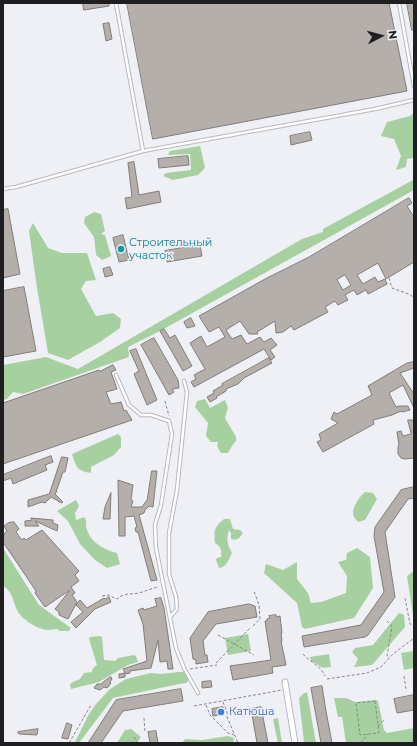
<!DOCTYPE html>
<html>
<head>
<meta charset="utf-8">
<style>
  body { margin:0 }
  #map { position:relative; width:417px; height:746px; overflow:hidden; background:#efeff6; font-family:Montserrat,sans-serif }
  canvas { display:block }
  .frame { position:absolute; inset:0; border:4px solid #1f1f21; pointer-events:none }
  .north { position:absolute; left:361px; top:16px; width:40px; height:40px; -webkit-text-stroke:3px #efeff6; paint-order:stroke; rotate:84deg; font-size:11px; font-weight:700; line-height:16px; text-align:center; color:#1f1f21 }
  .north::after { content:''; display:block; margin:auto; width:14px; height:18px; background:#1f1f21; clip-path:polygon(50% 0,100% 100%,50% 72%,0 100%) }
</style>
</head>
<body>
<div id="map">
<canvas width="417" height="746"></canvas>
<div class="frame"></div>
<div class="north">N</div>
</div>
<script>
const ctx = document.querySelector('canvas').getContext('2d');
ctx.lineJoin = 'round';
function fill(path, color) { ctx.fillStyle = color; ctx.fill(path, 'evenodd'); }
function stroke(path, color, width, dash) { ctx.strokeStyle = color; ctx.lineWidth = width; ctx.lineCap = dash ? 'butt' : 'round'; ctx.setLineDash(dash || []); ctx.stroke(path); }
function write(font, color, halo, rows, align = 'center') {
  ctx.font = font + ' Montserrat,sans-serif'; ctx.lineWidth = 3; ctx.setLineDash([]); ctx.textBaseline = 'middle'; ctx.strokeStyle = halo; ctx.fillStyle = color; for (const [text, x, y, turn = 0] of rows) {
    ctx.save(); ctx.translate(x, y); ctx.rotate((+turn || 0) * Math.PI / 180); ctx.textAlign = isNaN(turn) ? turn : align; if (halo) ctx.strokeText(text, 0, 0); ctx.fillText(text, 0, 0); ctx.restore();
  }
}
const green = new Path2D(`
  M414 113V158L407 159 406 167 396 170 401 156 394 139 381 136 387 122 410 116Z
  M200 146 205 168 198 175 173 180 163 176 166 173 191 170 190 154 168 155 170 151Z
  M413 180 414 190 160 331 128 347 129 357 23 394 13 392 7 399 3 400V365L46 357 78 369 302 239 323 232V229Z
  M94 212 101 214 105 231 101 234 105 235 111 256 102 260 96 255 94 237 84 223 85 217Z
  M33 223 48 248 62 253H87L96 280 86 281 81 289 96 316 113 313 121 319 120 328 100 342 68 360 48 353 37 288 29 231Z
  M205 399 210 408 225 400 228 408 225 418 236 437V441L232 446 228 453H221L217 446 218 442H211L206 436 208 423 195 407 197 401Z
  M118 434 121 437V447L114 455 91 467V473C77 471 76 467 72 454Z
  M365 492 373 493 377 499 365 520 358 522C356 519 353 517 353 513 353 506 360 496 365 492Z
  M76 500 79 506 75 513 76 520 84 517C88 521 85 525 87 530 91 543 105 550 117 553L120 564 107 568 95 560 80 544 68 521 57 511Z
  M224 519H230L233 529 240 530 243 533C239 538 238 541 231 539V533L229 530C226 539 227 544 232 553 229 559 227 567 219 568L216 560 217 558 221 557C222 550 221 547 215 543 214 531 214 527 224 519Z
  M3 548 39 605 71 628 69 631H60L57 629C54 629 51 630 48 630 39 630 23 620 18 612 13 603 13 591 3 586Z
  M357 548 370 557 373 588 354 618 305 629 302 627 297 603 264 573 266 564 283 570 297 562V579L308 593 311 603 321 602 346 593 347 576 338 562 346 560 347 553Z
  M412 572 414 573V616L413 615 407 576Z
  M399 613 404 615 405 627 372 665 354 667 358 659 352 652 355 648 373 645Z
  M248 634 251 651 228 655 225 638Z
  M99 636 102 637 104 660 115 661 118 658 134 655 136 656 138 662 128 665 99 682 71 689 70 684 73 682 80 679 84 673 92 672 93 668 97 665 89 639 90 637Z
  M414 651V668L404 670 401 653Z
  M329 654 331 667 323 668 311 661 310 657Z
  M179 672H185L189 680 186 683 179 684 113 698 79 743 75 742 89 714 96 704 110 689 126 679 151 673 161 674Z
  M307 692 316 743H304L299 698 303 694Z
  M334 698H346L355 702 376 700 378 701 384 730 387 733 414 728V743H346L342 717H338Z
  M278 718 282 743H278L273 719Z
  M131 729 141 737 137 743H117L125 730Z
  M228 736 234 738 233 743H182L185 739 202 740Z`);
const building = new Path2D(`
  M83 3H109V6L84 10Z
  M127 3H389L407 91 153 139Z
  M407 3H414V30H412Z
  M109 23 112 39 106 41 103 24Z
  M310 132 312 140 291 145 290 136Z
  M188 156 189 165 159 168 158 159Z
  M134 162 139 195 159 191 161 202 127 209 125 198 132 197 128 163Z
  M409 198 412 203 407 206 414 217V262L386 279 378 263 357 275 363 284 375 277 378 282 385 279 387 284 368 294 366 290 357 295 354 290 345 295 348 300 338 305 335 301 325 307 328 312 294 330 291 326 283 332 276 333 275 321 257 332 258 334H249L240 321 226 330 232 339 241 335 247 344 260 337 264 342 271 338 277 345 270 350 275 357 271 360 264 349 194 387 191 382 196 379 194 375 205 369 190 343 201 336 207 347 225 337 219 327 209 332 199 316 265 279 309 257ZM345 275 351 285 343 290 337 280Z
  M8 209 20 274 3 278V210Z
  M123 235 129 260 119 262 113 238Z
  M200 245 202 256 167 262 165 251Z
  M110 267 113 275 105 277 103 269Z
  M24 287 36 351 3 357V291Z
  M191 318 195 326 187 328 184 322Z
  M164 329 170 338 175 335 192 366 183 371 160 331Z
  M154 338 178 380 179 388 172 389 174 392 169 395 141 345Z
  M136 349 157 400 147 405 134 374 139 371 130 351Z
  M269 358 272 363 244 378 238 384 226 389V391L216 397 217 398 210 402 207 397 214 393 213 391 223 385 222 384Z
  M414 362V368L400 373 414 394V408L403 385 389 393 396 407 400 406H408L410 410 402 412 401 411 392 415 373 420 374 424 323 452 317 442 321 440 319 434 338 423 331 419 334 412 337 414 372 395 368 386 407 363Z
  M113 365 116 370 111 372 117 389 106 392 111 404 121 402 124 411 126 410 132 420 3 464V403L99 370 100 371Z
  M408 420H414V458L405 459 401 458 398 454V447L399 445 397 432 401 431 403 436 411 434Z
  M51 456 53 462 45 465 47 470 13 484 11 478 3 481V475Z
  M62 457 68 458 65 472H63L56 492 57 491 55 494 63 502 62 503 51 497 45 503 42 502 28 507V500L49 494Z
  M152 471H157L153 507 149 506 145 510 144 513 139 515 157 580 151 581 138 532H136L135 528 137 527 134 516 125 517V536H119L118 480 133 485 131 499 133 501 131 507H142L147 500Z
  M414 487V498L408 499 385 532 395 597 368 635 365 637 304 647 302 636 361 625 384 592 374 536 375 527 401 490Z
  M111 493 110 519H103L105 507Z
  M31 518 53 520V523L58 525 57 531 35 521 39 526H25V521L32 520Z
  M14 522 19 529 16 532 22 540 24 538 26 540 42 530 79 571 75 575 79 581 71 587 75 593 72 595 77 602 68 619 59 615V612L55 609 70 590 45 607 35 593 36 591 3 542V535L7 531 4 526 8 523Z
  M109 597 111 602 95 609 76 628 71 622 83 612 76 605 80 600 87 608 104 598 105 599Z
  M161 598 164 608 173 669H168L167 661 160 662 158 640 151 668 130 671V673L125 674V677L119 678V674L125 673 123 669 147 661 143 624 138 610 143 608 144 610 157 606 155 599Z
  M249 604 255 606 257 617 216 624 203 641 205 655H207L208 662 196 664V660L193 659 190 638 208 612Z
  M276 615V617L280 616 282 633H281L282 641H281L286 665 272 667 273 673 233 680 230 666 271 660 265 621H267V619L270 618 269 616Z
  M111 677 112 679 110 682 111 683 107 688 104 687 100 690 94 688 97 684H101L107 679Z
  M211 681 212 687 202 688V682Z
  M322 686 326 711 332 743H321L311 688Z
  M181 689 183 701 123 711 101 743H88L116 700Z
  M414 695V710L397 713 394 699Z
  M223 707 224 714 213 716 212 709Z
  M261 707 268 743H257L251 709Z
  M67 723 72 725 68 739 62 738Z
  M38 729 37 735 19 734 18 732Z
  M156 731 158 743H150L148 732Z`);
const path = new Path2D(`
  M389 278 392 288 411 295 414 299
  M165 401 169 416
  M102 596 108 595 117 599C125 592 131 595 139 593 146 591 152 588 159 587
  M405 598 410 624 414 627
  M387 621 392 626 387 656 389 658
  M253 626 260 619 259 605 254 591
  M218 635 254 655
  M303 654C311 663 320 665 325 676
  M216 663 251 627
  M190 669 217 665
  M404 676 406 689
  M327 679 367 673 381 667 393 654 414 638
  M375 701 379 733 360 735 356 703Z
  M223 702 227 712V717L238 743
  M206 705 210 715 228 733 234 735
  M194 706 282 690
  M144 718 145 732
  M378 726 385 719
  M134 737 138 743
  M69 743 91 705
  M361 743 368 734`);
const service = new Path2D(`
  M116 3 143 151
  M399 3 414 86
  M3 189 16 187 143 151 375 109 414 100
  M116 375 129 405 141 415H151L169 421 172 434 161 505 155 525 156 548 176 648 184 668 198 693
  M171 616 177 609 176 597 169 574V533L177 490 187 392 184 381`);
const minor = new Path2D(`
  M285 682 295 743`);
const markers = [
  [121,249,4,"#0f9aa8"],
  [221,712,4,"#3f7fe0"]
];
const cultureNames = [
  ["Строительный",129,243],
  ["участок",129,256]
];
const shopNames = [
  ["Катюша",229,712]
];
fill(green, '#a7d0a0');
fill(building, '#b5afab');
stroke(building, '#827c78', 1);
stroke(service, '#b8b8bf', 4.5);
stroke(minor, '#b8b8bf', 7);
stroke(path, '#85858a', 1, [3, 2]);
stroke(service, '#fff', 2.5);
stroke(minor, '#fff', 5);
for (const [x, y, r, color] of markers) { const dot = new Path2D(); dot.arc(x, y, r, 0, 2 * Math.PI); ctx.fillStyle = color; ctx.fill(dot); stroke(dot, '#efeff6', 1.5); }
write('11px', '#0d838f', '#efeff6', cultureNames, 'left');
write('11px', '#366cbe', '#efeff6', shopNames, 'left');
</script>
</body>
</html>
